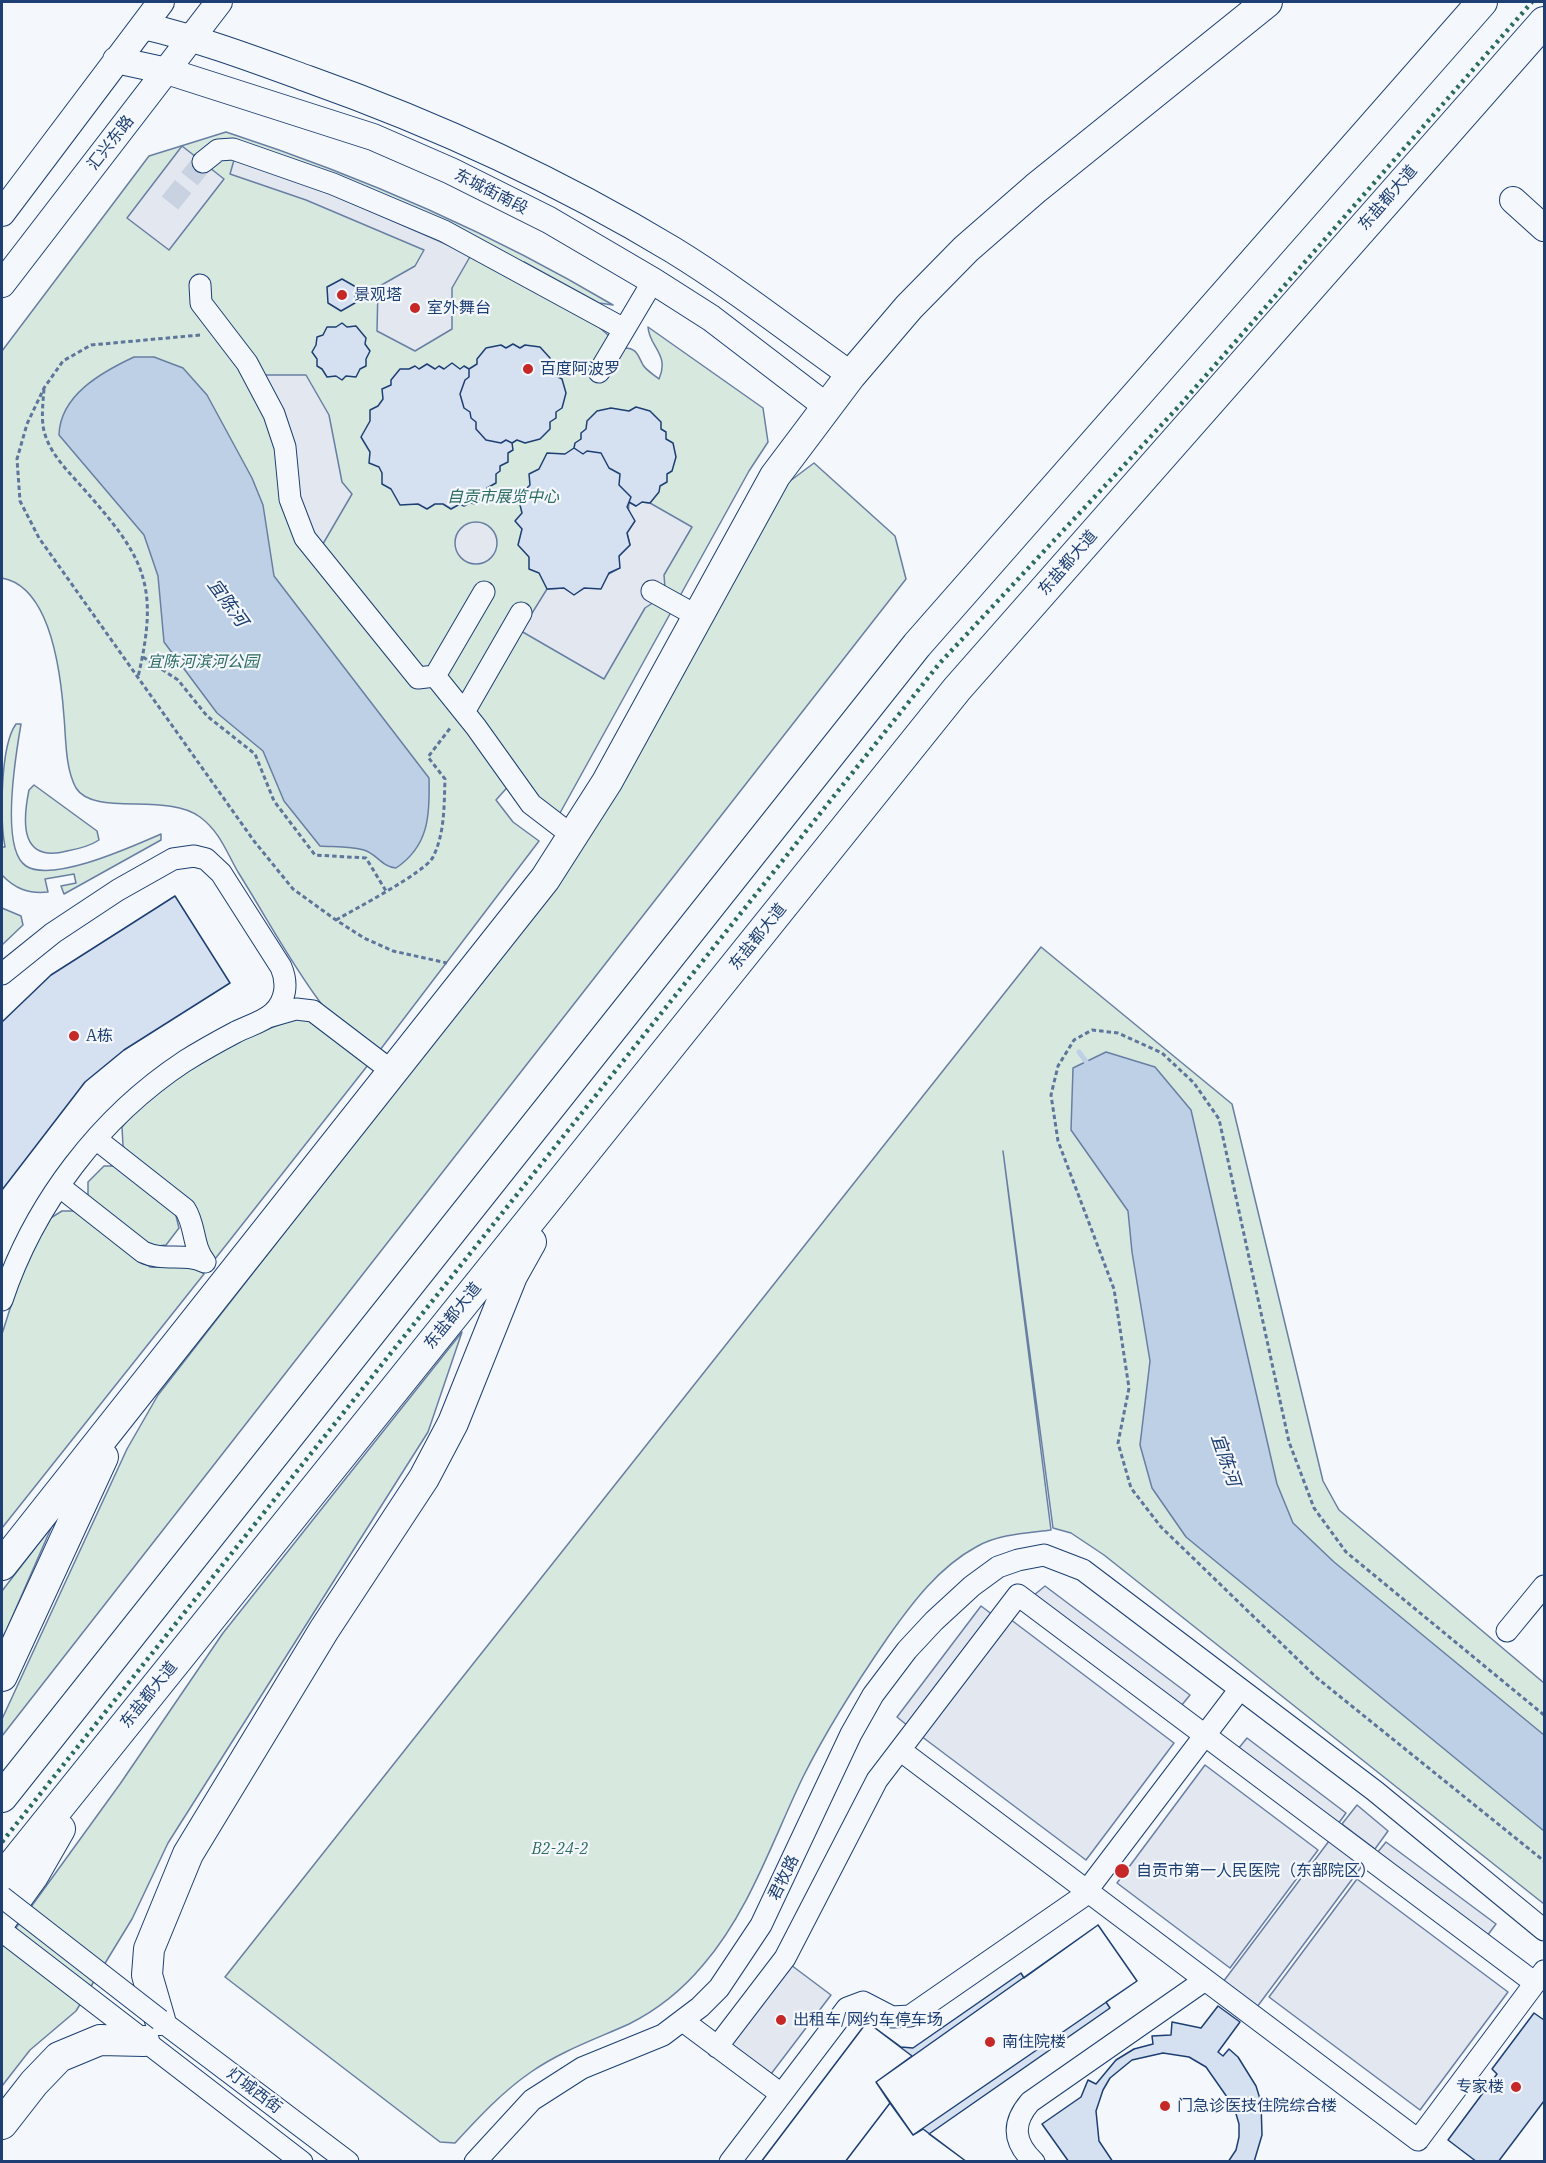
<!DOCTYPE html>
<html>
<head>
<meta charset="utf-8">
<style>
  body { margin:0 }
  #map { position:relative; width:1546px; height:2163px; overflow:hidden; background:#f4f7fb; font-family:"IBM Plex Serif",serif }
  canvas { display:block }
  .frame { position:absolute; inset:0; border:3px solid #1d3f73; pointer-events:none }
</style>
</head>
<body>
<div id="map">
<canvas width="1546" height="2163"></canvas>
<div class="frame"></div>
</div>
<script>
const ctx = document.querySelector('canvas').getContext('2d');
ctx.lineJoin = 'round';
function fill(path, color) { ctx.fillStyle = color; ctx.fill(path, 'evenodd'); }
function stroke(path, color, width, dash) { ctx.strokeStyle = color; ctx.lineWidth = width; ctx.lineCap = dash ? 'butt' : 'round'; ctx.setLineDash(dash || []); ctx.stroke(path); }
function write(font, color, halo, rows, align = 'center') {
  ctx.font = font + ' "IBM Plex Serif","Noto Sans SC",serif'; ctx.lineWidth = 4.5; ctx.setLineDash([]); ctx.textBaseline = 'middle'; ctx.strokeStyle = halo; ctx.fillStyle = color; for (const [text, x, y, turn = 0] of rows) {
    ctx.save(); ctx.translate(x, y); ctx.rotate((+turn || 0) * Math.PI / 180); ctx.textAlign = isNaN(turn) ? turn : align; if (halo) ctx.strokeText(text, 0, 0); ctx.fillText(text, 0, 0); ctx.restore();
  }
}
const green = new Path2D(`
  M226 132C361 176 490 232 613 305L599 303 524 262 623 348C637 347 638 356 643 365 646 370 654 375 659 379 670 354 649 347 648 327L763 408 768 442 749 471 560 813 536 797 520 773 496 800 513 822 539 841 380 1050C363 1037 332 1019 320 1002 290 962 265 915 238 872 226 851 220 832 200 817 167 792 94 817 76 788 65 768 66 738 64 717 61 675 51 587 2 578V351L149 156Z
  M814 463 895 536 906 579 2 1736V1719L127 1449 158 1395 538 906 786 484Z
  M16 724H21C16 753 0 849 26 866 53 883 133 846 161 834V840L64 894 61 886 76 883 74 874 45 879 48 892C29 894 15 889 2 875V847H5C0 820 0 746 16 724Z
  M34 785 97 831 99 840C90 846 78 849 67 851 21 863 22 824 29 790Z
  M2 908 21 916 23 925 2 945Z
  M1041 947 1232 1104 1323 1481 1339 1510 1544 1683V1904L1104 1555 1071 1533 1053 1528 1003 1151 1051 1530C1028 1533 998 1534 976 1547 939 1567 912 1603 888 1637 857 1682 828 1727 803 1777 773 1839 749 1912 703 1965 683 1989 657 2010 629 2024 596 2039 561 2051 531 2072 502 2092 479 2117 455 2143L440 2142 225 1977Z
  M297 1018 307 1019 368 1065 215 1259 206 1252 128 1153 123 1146 122 1127C161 1076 238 1039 297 1018Z
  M104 1166H115L175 1212 179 1228 166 1245 151 1247 88 1197V1182Z
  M62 1211H74L150 1267C171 1269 186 1259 204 1274L2 1528V1334L21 1274 49 1219Z
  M462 1332 428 1432 168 1843 132 1919 76 2011 30 2050 2 2086V1947L120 1784 223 1633Z
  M52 1526 6 1631 2 1638V1591Z`);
const parking = new Path2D(`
  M182 146 224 179 169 250 127 218Z
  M234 160 315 187 471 255 452 288V329L415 351 377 331 378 287 415 266 424 250 306 200 230 174Z
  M261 375H306L329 415 342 482 352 494 320 549 312 539Z
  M629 502 636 506 642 502 650 503 692 527 664 575 665 588 654 602 645 608 604 679 521 631 547 589 564 588 574 594 619 568V556L630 545 627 533Z
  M455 543a21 21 0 1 1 42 0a21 21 0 1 1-42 0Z
  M1045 1586 1190 1695 1181 1706 1033 1596Z
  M981 1606 993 1615 908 1726 897 1717Z
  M1010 1619 1174 1743 1086 1860 921 1736Z
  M1247 1738 1346 1813 1338 1824 1238 1749Z
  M1205 1765 1318 1850 1230 1968 1117 1883Z
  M1357 1805 1388 1831 1375 1849 1342 1824Z
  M1329 1841 1362 1866 1257 2007 1223 1982Z
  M1386 1842 1496 1924 1487 1936 1377 1853Z
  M1357 1879 1508 1992 1420 2110 1269 1997Z
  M791 1965 831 1995 771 2074 731 2044Z`);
const water = new Path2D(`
  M134 357H154L183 368 207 395 252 478 263 505 274 576 429 778C430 815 429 846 396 868 382 867 377 854 364 850 350 846 334 847 320 846L284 801 263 751 217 713 164 642 158 576 144 535 59 435C60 395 102 372 134 357Z
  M1106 1052 1155 1067 1191 1110 1277 1484 1293 1523 1334 1562 1544 1735V1831L1186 1537 1152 1488 1140 1445 1150 1361 1132 1252 1128 1211 1071 1130 1073 1068Z`);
const stream = new Path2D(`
  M1079 1052 1090 1067`);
const building = new Path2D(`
  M342 279 356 287 355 303 341 311 328 303 327 287Z
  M342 323 347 327 356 326 366 338 365 344 370 351 366 359V366L360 369 356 377 346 376 342 380 336 376 327 377 322 369 317 366V359L312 352 316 345 317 337 323 335 327 327H336Z
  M513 344 520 348 525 345 540 347 550 358V365L556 369V376L562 379 566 393 562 408 556 412V418L550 422V429L540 439 525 443 517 440 512 443 506 440 501 443 486 440 476 429V422L471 418 470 412 464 408 460 394 465 380 469 377V369L477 364V359L486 348 501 345 506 348Z
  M452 363 460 369 464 366 469 369V377L465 380 460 394 464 408 470 412 471 418 476 422V429L486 440 501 443 506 440 512 443 513 450 508 453V462L500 466V471L496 474V483L487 488 488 493 482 496 478 504 469 503 464 506 460 504 451 509 443 504H435L427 509 418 504 400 505 391 489 382 484V473L379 467 369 463 370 452 361 437 370 421V410L378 406 383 399 382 389 391 385V380L400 369H409L415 366 419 369 427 364 435 369 439 366 444 369Z
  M636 407 650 411 661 422V429L666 432V439L673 443 676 457 672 471 667 474V482L660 486 659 492 650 503 642 502 636 506 629 502 631 497 619 485 620 474 609 468 601 453 587 451 583 454 574 448 575 443 581 439V433L586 429 587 421 597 411 611 408 629 411Z
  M574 448 583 454 587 451 601 453 609 468 620 474 619 485 631 497 627 507 635 521 627 533 630 545 619 556 620 568 609 573 601 589 584 588 574 595 564 588 547 589 539 573 529 569V557L518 545 522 529 515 521 522 513 518 497 530 485 529 474 539 469 547 453 565 454Z
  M175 896 230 983 124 1050 85 1082 2 1190V1022L51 975Z
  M1098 1925 1137 1981 1106 2002 1110 2008 929 2134 967 2162H761L867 2022 901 2047 913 2048 1021 1973 1024 1978Z
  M1098 1925 1137 1981 913 2135 876 2082Z
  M1218 2006 1240 2022 1218 2052 1223 2056 1229 2049 1238 2057 1256 2086 1261 2102 1262 2135 1254 2162H1069L1042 2124 1081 2097 1088 2080 1096 2084 1116 2060 1134 2049 1153 2044 1152 2036 1171 2035 1172 2022 1201 2028Z
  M1534 2013 1544 2020V2101L1498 2162H1477L1448 2140 1497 2074 1492 2069Z
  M867 2022 912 2056 876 2082 890 2103 845 2162H761Z
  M1163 2053 1189 2057 1206 2067 1234 2107 1239 2124V2137L1236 2150 1228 2162H1113L1099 2141 1096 2111 1103 2090 1110 2078 1132 2060Z
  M890 2103 913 2135 923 2129 967 2162H845Z`);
const minorTunnel = new Path2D(`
  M170 203 203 162`);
const path = new Path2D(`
  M200 335 91 345 63 361 44 388 27 424 17 459 20 501 39 538 254 841 293 889 336 920 364 938 393 951 447 963
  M44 389C43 402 41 419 44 431 50 454 67 470 82 487 144 557 160 583 138 677
  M143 657 178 680 207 716 255 754 274 801 315 855 366 858 386 891
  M336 920C353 910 426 872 433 857 445 833 444 805 445 779L428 757 451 727
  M1544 1715 1346 1552 1314 1508 1289 1442 1219 1119 1194 1083 1162 1053 1118 1033 1092 1030 1074 1040 1058 1066 1051 1095 1058 1141 1114 1289 1129 1388 1118 1443 1131 1488 1161 1527 1317 1678 1544 1861`);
const minor = new Path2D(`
  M203 162 218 150 233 149 333 184 444 231 624 329
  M200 285 201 303 247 363 274 414 285 447 290 499 305 538 418 678 435 676 484 592
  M599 372 653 281
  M652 591 697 616
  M435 676 476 727 531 804 574 837
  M464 712 521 613
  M2 974 53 933 118 890 173 859 194 856 206 859 221 873 281 967C288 983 286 1001 273 1013 263 1022 248 1026 236 1032 219 1041 201 1051 185 1061 100 1117 34 1204 2 1300
  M268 1017 296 1009 313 1011 393 1072
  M59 1186 143 1252C164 1262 184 1252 205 1262 192 1246 196 1226 185 1209L96 1139
  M1507 1631 1544 1586
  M900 1750 1418 2140 1544 1971
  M2 1931 302 2162
  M160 2020 348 2162
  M683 2021 781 2094
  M717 2047 785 1958 877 1780 1018 1595 1535 1983
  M475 2162 532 2100 582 2068 663 2035 700 2007 719 1988 761 1925 851 1734 873 1695 907 1650 934 1621 972 1586 998 1567 1018 1560 1044 1555 1083 1570 1375 1791 1544 1930
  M730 2162 847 2008 863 2002 892 2017 910 2016 1082 1897 1240 1689
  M1034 2162C1013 2142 1012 2123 1030 2102L1205 1980`);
const major = new Path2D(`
  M144 26C200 39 253 59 308 79 435 124 557 180 673 250 735 288 792 333 851 375
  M116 60 167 71 373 137 451 171 549 220 653 281 711 318 826 406
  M1513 200 1544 228
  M2 213 161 2
  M2 284 219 2`);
const highway = new Path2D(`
  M2 1565 545 879 607 782 775 476 851 375 909 307 966 249 1036 188 1267 2
  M2 1676 103 1457
  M2 1797 917 645 1482 2
  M2 1878 957 689 1544 22
  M2 1919 33 1876 60 1829
  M160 2020 147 1975 149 1949 188 1854 324 1630 424 1478 453 1423 512 1276 531 1242
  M2 2124 34 2083 59 2057 100 2040 144 2041`);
const minorBridge = new Path2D(`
  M2 1897 160 2020`);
const hedge = new Path2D(`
  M2 1842 939 664 1181 404 1532 2`);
const markers = [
  [342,295,6,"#c62828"],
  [415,308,6,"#c62828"],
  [528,369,6,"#c62828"],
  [74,1036,6,"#c62828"],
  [1122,1871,8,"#c62828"],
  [781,2020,6,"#c62828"],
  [990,2042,6,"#c62828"],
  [1516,2087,6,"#c62828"],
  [1165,2106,6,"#c62828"]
];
const streetNames = [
  ["汇兴东路",111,143,-52],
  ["东城街南段",491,192,27],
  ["东盐都大道",1388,198,-49],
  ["东盐都大道",1068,563,-49],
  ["东盐都大道",758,937,-51],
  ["东盐都大道",453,1316,-51],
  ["东盐都大道",149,1695,-51],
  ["君牧路",784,1878,-64],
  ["灯城西街",254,2091,37]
];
const poiNames = [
  ["景观塔",354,295],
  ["室外舞台",427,308],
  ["百度阿波罗",540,369],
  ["A栋",86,1036],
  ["自贡市第一人民医院（东部院区）",1136,1871],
  ["出租车/网约车停车场",793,2020],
  ["南住院楼",1002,2042],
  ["专家楼",1504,2087,"right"],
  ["门急诊医技住院综合楼",1177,2106]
];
const parkNames = [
  ["自贡市展览中心",503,497],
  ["宜陈河滨河公园",203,662],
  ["B2-24-2",560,1849]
];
const waterNames = [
  ["宜陈河",227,603,54],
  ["宜陈河",1225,1460,71]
];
fill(green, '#d7e8df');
stroke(green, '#687fa3', 1.5);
fill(parking, '#e3e8f0');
stroke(parking, '#687fa3', 1.5);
fill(water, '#bed0e5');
stroke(water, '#687fa3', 1.5);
stroke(stream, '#bed0e5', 5);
fill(building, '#d5e0f0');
stroke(building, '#1d3f73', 1.5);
stroke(minorTunnel, '#c9d2e0', 21, [21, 10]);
stroke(minor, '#1d3f73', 23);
stroke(major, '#1d3f73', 28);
stroke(highway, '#1d3f73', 32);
stroke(path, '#5e769c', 3, [4.5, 3]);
stroke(minor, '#f4f7fb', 21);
stroke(major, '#f4f7fb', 26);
stroke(highway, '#f4f7fb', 30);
stroke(minorBridge, '#1d3f73', 23, []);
stroke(minorBridge, '#f4f7fb', 21);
stroke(hedge, '#2c6c60', 4.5, [3, 4.5]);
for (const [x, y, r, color] of markers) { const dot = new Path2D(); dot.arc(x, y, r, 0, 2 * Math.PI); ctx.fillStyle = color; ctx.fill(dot); stroke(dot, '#f4f7fb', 2); }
write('16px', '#1d3f73', '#f4f7fb', streetNames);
write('16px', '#1d3f73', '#f4f7fb', poiNames, 'left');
write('italic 16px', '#2c6c60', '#f4f7fb', parkNames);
write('italic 18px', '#1d3f73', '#f4f7fb', waterNames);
</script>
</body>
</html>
